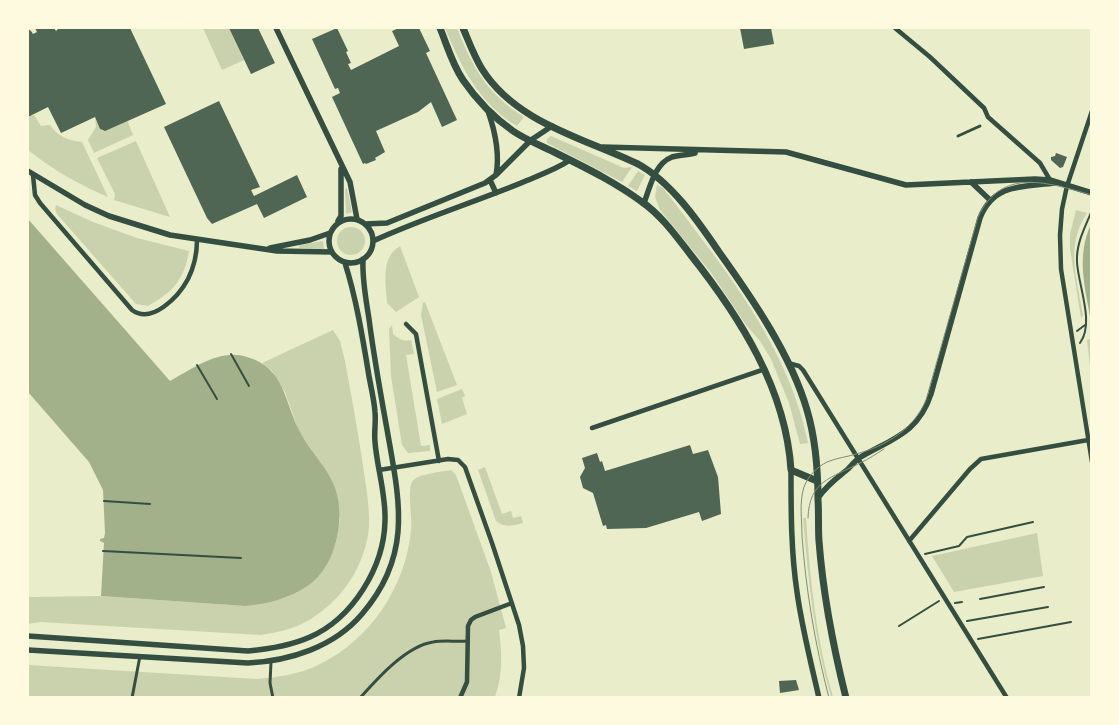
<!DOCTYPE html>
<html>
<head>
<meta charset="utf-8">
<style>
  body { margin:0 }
  #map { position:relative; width:1119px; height:725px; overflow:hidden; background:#e9edc9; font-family:"PT Serif",serif }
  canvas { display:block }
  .frame { position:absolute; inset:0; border:29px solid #fefae0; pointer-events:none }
</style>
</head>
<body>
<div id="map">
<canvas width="1119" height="725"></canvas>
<div class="frame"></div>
</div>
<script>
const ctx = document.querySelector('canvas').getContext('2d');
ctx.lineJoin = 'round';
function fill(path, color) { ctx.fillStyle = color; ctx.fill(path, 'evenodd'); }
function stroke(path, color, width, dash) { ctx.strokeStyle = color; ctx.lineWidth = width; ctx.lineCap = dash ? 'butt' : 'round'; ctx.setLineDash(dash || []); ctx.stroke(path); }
const green = new Path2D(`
  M203 28H229L244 60 222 70Z
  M445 28H457C473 68 486 93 524 117L517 126C479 104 461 66 445 28Z
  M34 115 41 126 50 125C58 137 68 140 82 142L108 197C79 185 52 169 28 150V117Z
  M95 117 100 129 102 131 127 120 133 135 94 153 88 140 96 127Z
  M551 136 624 168 632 167 622 182 547 143V139Z
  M136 141 170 217 114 200 115 194 97 158Z
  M638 171 645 175 637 191 628 186Z
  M657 185 663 188 670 197C727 272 789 348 808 443L800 444 789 403 771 359 760 341 746 325 712 274 660 210 655 197Z
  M347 188 352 212 346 214 345 189Z
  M56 205 93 222 137 238 189 251C185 279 172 293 148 306L136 304 57 214 55 209Z
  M1076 210 1087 213C1065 246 1077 278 1083 315L1081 318 1070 249V234Z
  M337 241a14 14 0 1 1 28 0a14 14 0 1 1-28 0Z
  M323 241 324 249 299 248V245Z
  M400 246 419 297 396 312 387 303C386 283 380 258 400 246Z
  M425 302 457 385 437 392 421 315 423 303Z
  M392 325 393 334C399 339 404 342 411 340L414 354 406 355 421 446 430 445V451L408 453 402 445 391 376 389 329Z
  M333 330 340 341 345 361C351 394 357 426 362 459 365 481 370 505 369 527 366 561 346 595 318 614 302 627 281 632 261 635L40 622 28 624V597L101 596 245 606 310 584 322 571 331 555 336 542 340 519 311 449 299 432 285 392 272 371 262 363Z
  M1091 339H1092L1091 375 1087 340Z
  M462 389 465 396 462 398 467 414 442 424 437 399Z
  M485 467 502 514 511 511 513 518 521 516 523 523C512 526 505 528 496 521L478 470Z
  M451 470 456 475 491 572 506 628 499 630C502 654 503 674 495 697H28V665L257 679C279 677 301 674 320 664 371 639 405 587 411 531 413 519 407 492 412 482 416 474 441 472 451 470Z
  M803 518H806C810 579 816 639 833 697H831C814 639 808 578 803 518Z
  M1037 533 1043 576 954 592 932 556Z`);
const water = new Path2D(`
  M28 219 170 381C192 369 220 348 247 357 285 368 284 401 299 430 309 451 327 466 335 488 346 518 336 566 309 585 290 598 268 604 245 606L101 596 104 543 100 541V539L104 538 105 533 103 490 89 462 28 392Z
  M1091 224V321C1085 287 1076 257 1091 224Z`);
const building = new Path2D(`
  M35 28H54L56 31 59 28H130L166 104 105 131 100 129 95 117 61 133 48 107 28 117V29L31 31 33 34 37 32Z
  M229 28H258L275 63 251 74Z
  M337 28 348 51 346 52 351 63 348 64 351 70 399 46 392 31 399 28H419L430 51 426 53 457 120 442 127 431 102 418 112 376 131 385 152 375 158 376 160 366 164 365 163 363 164 332 97 340 93 338 88 335 89 312 39Z
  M740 28H771L774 44 744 49Z
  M219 101 260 187 251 190 254 196 297 175 307 197 264 218 257 204 212 224 207 218 164 127Z
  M1056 153 1067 157 1063 167 1060 168 1051 160V157L1055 156Z
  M690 445 693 454 708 450 718 477 721 514 702 521 699 512 646 528 607 529 606 525 603 526 593 493 583 488 580 477 585 468 582 458 597 453 600 462 602 461 605 471Z
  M796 680 799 690 780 693 779 681Z`);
const path = new Path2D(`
  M1077 331 1085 325
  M1080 343C1095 323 1078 285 1077 262 1076 243 1085 228 1092 210
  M231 354 249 386
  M197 365 217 399
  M104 501 150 504
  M103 551 241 558
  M925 554 959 546 967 537 1033 522
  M980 599 1044 587
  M955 603 962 602
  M967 621 1048 607
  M899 626 939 601
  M978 639 1071 622`);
const pedestrian = new Path2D(`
  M958 136 980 126
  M271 662 270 683 273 698
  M132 698 140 656
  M360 698C377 679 406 646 433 642 444 640 456 642 467 641`);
const minor = new Path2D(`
  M895 28 930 57 984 108 988 117 1040 163 1050 180
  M1092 111 1067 186 1062 209 1060 235 1061 269 1092 462
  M33 175 35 195 40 203 132 310C152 325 179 296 188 279 194 267 197 253 197 240
  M406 324 416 334 439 461
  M788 363 799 366 803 370 1007 698
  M592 428 765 369
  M379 470 448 459 458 460 465 467 492 543 519 625 523 646 524 668 519 698
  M909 541 970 469 981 459 1088 440
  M460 698 467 682 468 626 471 620 475 617 512 603`);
const tertiary = new Path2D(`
  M276 28 350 182 357 219
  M488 111C495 131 500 154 496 175
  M603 147 786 152 906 185 1035 179 1050 180 1092 193
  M28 171 85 205 109 216 170 235 277 251 332 252
  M490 180 496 193
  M971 182 990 200
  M644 203C650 188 654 164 672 157 679 155 688 155 695 153
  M329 241a22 22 0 1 1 44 0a22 22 0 1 1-44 0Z
  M338 221 341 216V169
  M365 224 387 223 485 183 496 175 531 140 552 126
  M373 241C421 219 472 203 521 183 537 176 555 170 570 160
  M270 248 310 240 330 233
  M791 470C791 511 791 552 797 592 802 628 811 663 819 698
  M818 498C828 484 836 479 848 469 852 465 855 461 859 458 891 439 918 434 931 394L980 218C994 183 1023 187 1055 183
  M28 636 248 651C270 649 290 646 310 637 353 618 384 567 385 521 386 494 377 468 375 442 374 432 376 422 375 412 374 398 370 384 368 370 362 334 356 298 345 263
  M28 650 248 663C290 661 334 647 362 614 412 556 400 503 388 435 381 396 374 358 369 319 366 299 362 280 363 259`);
const primary = new Path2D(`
  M440 28C447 45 452 64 463 80 476 99 493 117 513 131 526 140 542 146 556 153 586 168 615 182 642 202 661 215 676 236 690 254 740 317 786 389 791 470L817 481
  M463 28C469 42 474 56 482 69 516 123 584 138 638 164 671 182 698 221 719 252 752 298 791 355 807 410 815 437 818 472 818 500 819 514 818 528 819 541 823 594 833 646 846 698`);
const tram = new Path2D(`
  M808 518C809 480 832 478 860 463 869 459 876 454 884 449
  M829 698C815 644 806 591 802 536 802 521 799 502 804 487 808 476 817 467 827 462 836 458 847 457 856 454 886 446 914 429 926 400L978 217C1002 166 1048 183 1092 195`);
fill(green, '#cad2ad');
fill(water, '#a3b18a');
fill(building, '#4f6655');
stroke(path, '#344e41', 2);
stroke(pedestrian, '#344e41', 3);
stroke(minor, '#344e41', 4.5);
stroke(tertiary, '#344e41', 5.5);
stroke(primary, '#344e41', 7);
stroke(tram, '#7c8e77', 1);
</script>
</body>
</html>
